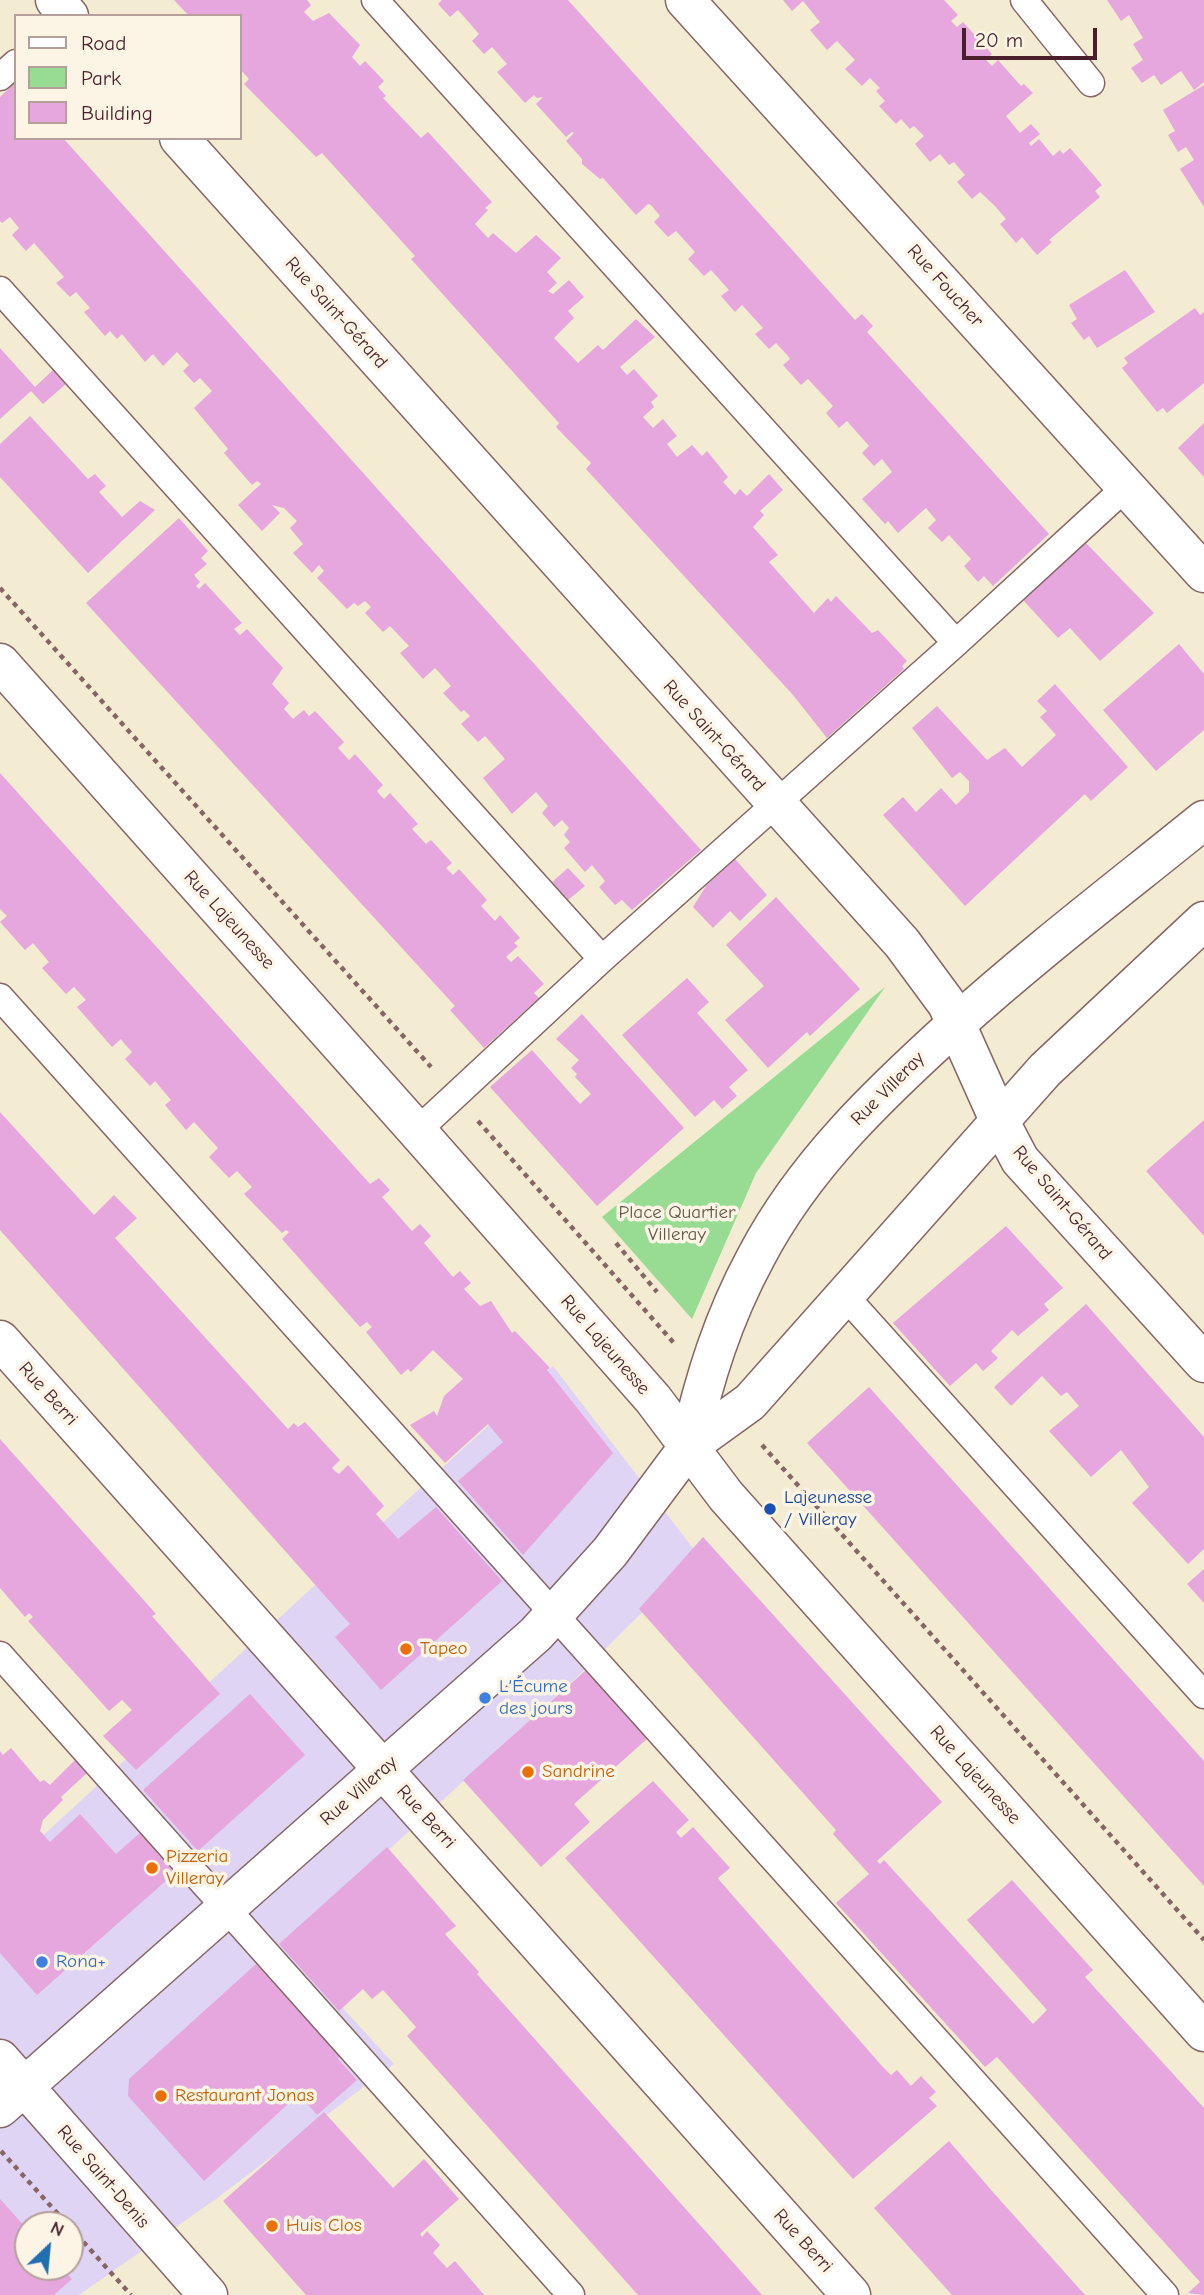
<!DOCTYPE html>
<html>
<head>
<meta charset="utf-8">
<style>
  body { margin:0 }
  #map { position:relative; width:1204px; height:2295px; overflow:hidden; background:#f3ebd2; font-family:"Comic Neue",sans-serif }
  canvas { display:block }
  .legend { position:absolute; left:14px; top:14px; width:228px; height:126px; box-sizing:border-box; background:#fcf5e5; border:2px solid #b59f9b; margin:0; padding:9px 12px; list-style:none; font-size:21px; color:#4a1f2b }
  .legend li { display:flex; align-items:center; gap:14px; height:35px }
  .legend b { width:35px; border:2px solid #b59f9b }
  .north { position:absolute; left:14px; top:2211px; width:70px; height:70px; box-sizing:border-box; background:#fcf5e5; border:2px solid #b59f9b; border-radius:50%; rotate:26deg; font-size:19px; font-weight:700; line-height:28px; text-align:center; color:#4a1f2b }
  .north::after { content:''; display:block; margin:auto; width:24px; height:32px; background:#1f6fb2; clip-path:polygon(50% 0,100% 100%,50% 72%,0 100%) }
  .scale { position:absolute; left:962px; top:28px; width:135px; height:32px; box-sizing:border-box; border:4px solid #4a1f2b; border-top:0; padding-left:9px; font-size:21px; line-height:24px; white-space:nowrap; color:#4a1f2b; -webkit-text-stroke:5px #fcf5e5; paint-order:stroke }
</style>
</head>
<body>
<div id="map">
<canvas width="1204" height="2295"></canvas>
<ul class="legend">
<li><b style="height:9px;background:#fff"></b>Road</li>
<li><b style="height:19px;background:#98db93"></b>Park</li>
<li><b style="height:19px;background:#e5a7de"></b>Building</li>
</ul>
<div class="north">N</div>
<div class="scale">20 m</div>
</div>
<script>
const ctx = document.querySelector('canvas').getContext('2d');
ctx.lineJoin = 'round';
function fill(path, color) { ctx.fillStyle = color; ctx.fill(path, 'evenodd'); }
function stroke(path, color, width, dash) { ctx.strokeStyle = color; ctx.lineWidth = width; ctx.lineCap = dash ? 'butt' : 'round'; ctx.setLineDash(dash || []); ctx.stroke(path); }
function write(font, color, halo, rows, align = 'center') {
  ctx.font = font + ' "Comic Neue",sans-serif'; ctx.lineWidth = 7; ctx.setLineDash([]); ctx.textBaseline = 'middle'; ctx.strokeStyle = halo; ctx.fillStyle = color; for (const [text, x, y, turn = 0] of rows) {
    ctx.save(); ctx.translate(x, y); ctx.rotate((+turn || 0) * Math.PI / 180); ctx.textAlign = isNaN(turn) ? turn : align; if (halo) ctx.strokeText(text, 0, 0); ctx.fillText(text, 0, 0); ctx.restore();
  }
}
const built = new Path2D(`
  M553 1366 699 1556 579 1675 285 1945 394 2064 216 2199 79 2295H0V1875ZM28 2225H70V2267H28Z`);
const green = new Path2D(`
  M885 987 756 1173 692 1319 602 1217Z`);
const building = new Path2D(`
  M174 0H307L311 5 304 12 313 21 329 13 360 45 352 57 360 66 365 61 384 81 378 87 386 96 383 98 421 138 428 132 492 202 485 208 488 210 475 224 488 238 493 233 516 253 536 235 561 258 547 272 557 283 548 291 553 294 569 280 584 297 568 311 574 318 554 338 578 363 598 345 603 350 636 319 655 337 620 367 627 375 634 369 658 396 651 402 654 407 643 417 653 428 663 419 677 436 667 444 677 457 692 445 702 456 707 451 728 477 723 482 735 495 740 489 747 496 769 474 783 490 760 511 764 515 753 527 778 555 769 562 814 613 828 598 831 602 836 596 872 633 878 630 907 661 902 666 904 669 827 738 793 695 586 469 591 463 556 427 559 423 411 259 415 256 322 153 316 157 244 84 249 79 240 69V16H189Z
  M442 0H568L855 320 862 314 873 326 867 332 1049 534 993 586 984 576 978 582 964 566 971 559 949 535 942 542 928 528 936 520 926 508 898 533 888 521 885 524 862 499 892 472 882 459 874 466 862 453 869 446 847 421 839 428 826 413 833 406 808 379 801 385 783 365 790 359 788 356 776 343 769 349 755 334 763 328 742 305 735 312 721 296 729 290 711 270 704 276 688 259 695 252 676 231 668 237 654 222 660 216 651 205 648 204 636 215 603 178 600 179 582 164V159L566 141 574 133 572 132 566 137 536 104 543 97 537 98 534 95 525 103 497 72 507 64 492 47 484 54 472 41 479 34 458 10 450 17 438 4Z
  M783 0H944L958 15 951 21 957 27 963 22 992 54 986 60 992 66 998 60 1021 86 1024 84 1033 93 1006 116 1020 133 1031 124 1040 134 1029 143 1031 146 1039 139 1053 156 1060 150 1063 154 1070 148 1102 185 1095 191 1100 197 1049 240 1052 242 1037 255 1022 237 1016 243 1000 224 1006 219 995 206 980 192 972 199 957 182 965 175 954 162 949 165 940 154 930 162 915 144 924 136 914 126 910 129 901 119 896 124 879 106 885 101 876 91 880 88 870 78 862 86 845 69 855 60 837 41 827 50 810 30 820 22 803 1 792 11Z
  M1107 0H1204V82L1194 90 1181 71 1161 85 1154 75 1142 83 1131 68 1143 60 1133 44 1143 38 1129 15 1121 21Z
  M14 84 16 138H63L701 850 632 910 622 900 615 905 599 887 605 881 592 865 585 872 564 848 570 842 564 835 569 828 562 820 554 827 542 813 548 806 536 792 512 814 483 778 505 759 485 736 478 742 461 724 470 716 464 710 461 712 443 693 451 686 437 670 435 668 423 679 400 653 409 646 390 626 383 632 365 613 371 607 365 601 358 606 354 603 347 609 317 578 324 571 319 565 312 573 293 553 303 544 290 528 297 521 284 508 272 505 280 513 262 531 238 505 261 484 257 481 252 485 224 453 228 449 194 408 212 391 200 378 194 383 183 371 189 365 177 352 163 366 153 354 145 362 122 334 117 339 110 331 105 336 84 312 90 308 76 292 70 297 56 283 64 277 34 243 26 251 12 235 19 228 14 222 10 217 2 223 0 221V97Z
  M1204 85V207L1180 169 1194 160 1186 147 1178 152 1168 135 1175 131 1163 110Z
  M1125 270 1155 312 1097 348 1089 336 1084 340 1071 323 1077 319 1069 305Z
  M1195 308 1200 315 1204 312V383L1167 413 1163 408 1157 412 1122 368 1128 363 1124 358Z
  M0 348 35 387 53 370 66 384 43 404 31 391 0 419Z
  M30 416 88 479 95 474 106 486 99 492 122 517 140 501 155 510 88 573 0 477V444Z
  M1204 423V477L1178 448Z
  M179 518 208 551 201 558 207 564 194 575 200 582 196 586 199 589 205 583 242 623 234 629 240 635 247 629 283 668 272 684 289 703 284 709 293 719 304 710 309 716 315 711 344 742 338 748 349 760 355 754 383 785 377 791 380 795 384 799 390 793 418 824 412 829 426 844 431 840 452 863 446 868 453 875 459 869 487 900 481 906 495 921 500 915 520 938 514 943 518 946 506 957 511 962 518 956 544 984 534 993 539 998 484 1048 450 1010 455 1006 86 603Z
  M1085 542 1154 613 1100 661 1070 628 1058 638 1023 600Z
  M1179 644 1204 674V730L1156 771 1103 710Z
  M1055 684 1128 767 1091 801 1085 794 965 906 883 815 903 797 916 812 941 788 956 805 969 792V781L960 772 952 778 912 728 937 706 987 760 1005 748 1022 767 1056 735 1040 717 1047 711 1037 701Z
  M0 773 370 1184 379 1178 390 1190 382 1197 412 1231 420 1224 431 1236 424 1243 453 1277 460 1271 471 1283 464 1289 480 1306 491 1301 512 1333 515 1331 550 1368 547 1370 613 1453 523 1555 458 1481 503 1442 488 1424 445 1463 410 1425 434 1411 437 1416 444 1396 463 1379 433 1350 411 1372 408 1369 401 1375 366 1332 372 1327 367 1322 360 1327 282 1239 289 1232 286 1230 282 1233 244 1194 252 1187 237 1171 229 1178 209 1157 218 1148 194 1122 186 1130 165 1105 171 1100 155 1081 150 1086 125 1059 132 1052 123 1042 121 1039 112 1047 77 1007 86 1000 74 987 66 994 42 968 49 962 33 943 25 950 0 922 7 916 0 909Z
  M735 859 767 895 740 921 730 911 713 928 693 907 706 886Z
  M568 868 585 886 568 900 552 882Z
  M776 897 860 989 810 1036 807 1032 768 1068 725 1020 764 986 726 945Z
  M687 978 709 1002 697 1013 748 1070 729 1087 737 1096 722 1109 714 1100 695 1117 622 1035Z
  M582 1014 684 1128 597 1206 490 1087 532 1050 580 1104 591 1094 575 1077 577 1074 571 1068 579 1060 556 1039Z
  M0 1112 94 1215 114 1195 137 1218 115 1238 288 1429 294 1423 298 1427 305 1422 340 1460 332 1468 336 1472 339 1474 348 1465 384 1506 376 1514 398 1539 436 1507 502 1581 381 1690 335 1637 350 1624 0 1230Z
  M1204 1120V1236L1146 1171Z
  M1006 1226 1063 1288 1044 1304 1049 1310 1018 1336 1012 1330 991 1351 998 1358 983 1371 976 1363 950 1386 893 1323Z
  M1086 1304 1204 1437V1549L1188 1564 1132 1503 1149 1487 1121 1450 1091 1477 1049 1431 1079 1406 1067 1392 1061 1396 1042 1376 1011 1406 994 1387Z
  M869 1387 1204 1761V1886L807 1443Z
  M0 1439 141 1597 156 1614 152 1616 220 1694 136 1770 103 1736 132 1710 122 1700 109 1711 28 1621 33 1617 29 1613 25 1617 0 1588Z
  M703 1537 942 1802 877 1861 880 1864 884 1860 1033 2024 1047 2010 967 1920 1012 1880 1093 1970 1085 1977 1204 2108V2295L1188 2293 1200 2282 997 2057 985 2067 836 1903 869 1874 833 1834 836 1830 639 1609Z
  M1204 1569V1603L1187 1584Z
  M586 1670 648 1738 574 1804 590 1822 541 1867 463 1780Z
  M250 1694 305 1755 198 1851 143 1790Z
  M11 1748 40 1782 44 1780 50 1785 75 1760 87 1773 61 1797 63 1800 43 1820 40 1831 50 1842 80 1814 116 1854 141 1832 177 1871 37 1995 0 1953V1751L3 1755Z
  M653 1781 689 1820 676 1832 681 1838 693 1827 730 1868 718 1878 720 1881 882 2066 891 2075 897 2070 911 2086 921 2076 936 2092 929 2098 937 2106 853 2179 565 1858Z
  M387 1847 456 1926 445 1934 479 1972 477 1974 762 2295H638L407 2036 416 2027 383 1990 372 1999 363 1989 339 2011 279 1944Z
  M256 1964 340 2056 338 2059 357 2080 317 2115 299 2094 204 2181 128 2096 129 2079Z
  M324 2112 393 2188 424 2159 459 2199 420 2234 422 2237 427 2231 440 2245 433 2253 447 2268 455 2261 484 2295H306L223 2201Z
  M949 2141 992 2191 1085 2295H952L874 2208Z
  M0 2199 28 2230V2267H61L72 2279 54 2295H0Z`);
const path = new Path2D(`
  M0 588 431 1067
  M478 1121 674 1343
  M616 1243 657 1292
  M762 1445 1204 1940
  M1 2151 68 2225
  M70 2227 131 2295`);
const lane = new Path2D(`
  M375 0 956 643
  M1024 0 1091 83
  M0 77 16 63
  M0 290 602 959
  M0 997 1165 2295
  M417 1131 602 959 956 643 1126 487
  M845 1296 1204 1695
  M0 1655 571 2295`);
const street = new Path2D(`
  M55 0 69 16
  M685 0 1204 573
  M179 138 902 943 947 1004 999 1120 1020 1160 1204 1363
  M0 1340 851 2295
  M0 2108 536 1634 610 1552 689 1446`);
const secondary = new Path2D(`
  M0 663 417 1131 653 1399 726 1496 1204 2032
  M689 1446C704 1379 723 1318 756 1257 804 1165 879 1094 955 1025 1035 953 1120 888 1204 820
  M689 1446 750 1402 1045 1070 1204 921
  M0 2059 208 2295`);
const markers = [
  [770,1509,7,"#1a4fb4"],
  [406,1649,7,"#e8710a"],
  [485,1698,7,"#3f7fe0"],
  [528,1772,7,"#e8710a"],
  [152,1868,7,"#e8710a"],
  [42,1962,7,"#3f7fe0"],
  [161,2096,7,"#e8710a"],
  [272,2226,7,"#e8710a"]
];
const streetNames = [
  ["Rue Foucher",945,286,48],
  ["Rue Saint-Gérard",336,313,48],
  ["Rue Saint-Gérard",714,736,48],
  ["Rue Lajeunesse",229,920,48],
  ["Rue Villeray",888,1089,-45],
  ["Rue Saint-Gérard",1062,1203,50],
  ["Rue Lajeunesse",605,1345,49],
  ["Rue Berri",48,1394,48],
  ["Rue Lajeunesse",975,1775,48],
  ["Rue Villeray",359,1791,-41],
  ["Rue Berri",426,1817,48],
  ["Rue Saint-Denis",103,2177,49],
  ["Rue Berri",803,2241,48]
];
const parkNames = [
  ["Place Quartier",677,1213],
  ["Villeray",677,1235]
];
const transitNames = [
  ["Lajeunesse",784,1498],
  ["/ Villeray",784,1520]
];
const foodNames = [
  ["Tapeo",420,1649],
  ["Sandrine",542,1772],
  ["Pizzeria",166,1857],
  ["Villeray",166,1879],
  ["Restaurant Jonas",175,2096],
  ["Huis Clos",286,2226]
];
const shopNames = [
  ["L'Écume",499,1687],
  ["des jours",499,1709],
  ["Rona+",56,1962]
];
fill(built, '#e0d4f4');
fill(green, '#98db93');
fill(building, '#e5a7de');
stroke(lane, '#856665', 29);
stroke(street, '#856665', 41);
stroke(secondary, '#856665', 41);
stroke(path, '#856665', 4.5, [5, 5]);
stroke(lane, '#fff', 26);
stroke(street, '#fff', 38);
stroke(secondary, '#fff', 38);
for (const [x, y, r, color] of markers) { const dot = new Path2D(); dot.arc(x, y, r, 0, 2 * Math.PI); ctx.fillStyle = color; ctx.fill(dot); stroke(dot, '#fcf5e5', 2.5); }
write('19px', '#4a1f2b', '#fcf5e5', streetNames);
write('19px', '#61574a', '#fcf5e5', parkNames);
write('19px', '#164399', '#fcf5e5', transitNames, 'left');
write('19px', '#c56008', '#fcf5e5', foodNames, 'left');
write('19px', '#366cbe', '#fcf5e5', shopNames, 'left');
</script>
</body>
</html>
